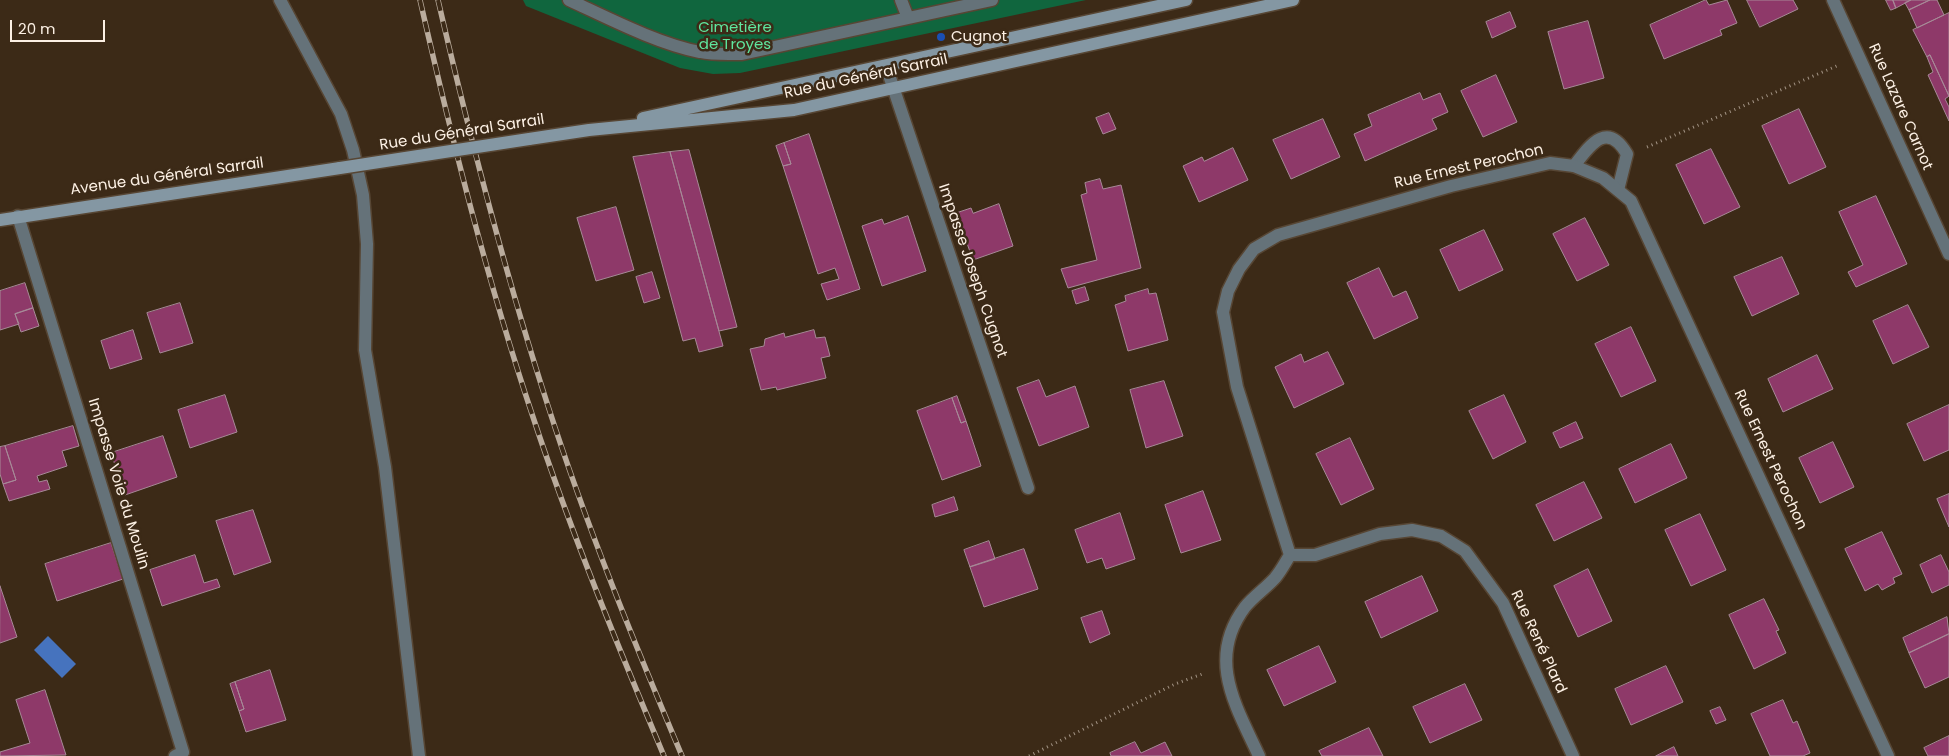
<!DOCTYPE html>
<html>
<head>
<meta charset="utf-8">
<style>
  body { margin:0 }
  #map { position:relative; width:1949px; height:756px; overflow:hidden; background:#3c2a17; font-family:Poppins,sans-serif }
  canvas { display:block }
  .scale { position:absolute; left:10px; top:20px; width:95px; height:22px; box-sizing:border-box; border:2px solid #fcf0e4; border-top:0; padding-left:6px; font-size:15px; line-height:18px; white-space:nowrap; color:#fcf0e4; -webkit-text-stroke:4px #3c2a17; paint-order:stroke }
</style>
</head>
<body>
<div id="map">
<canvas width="1949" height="756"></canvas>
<div class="scale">20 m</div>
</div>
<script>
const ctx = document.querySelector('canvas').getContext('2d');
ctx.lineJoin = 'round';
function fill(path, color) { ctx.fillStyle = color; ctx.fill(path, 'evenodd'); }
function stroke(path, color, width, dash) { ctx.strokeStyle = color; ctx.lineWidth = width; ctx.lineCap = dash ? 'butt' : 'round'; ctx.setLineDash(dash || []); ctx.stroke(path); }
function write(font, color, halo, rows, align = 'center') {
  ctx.font = font + ' Poppins,sans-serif'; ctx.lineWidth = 5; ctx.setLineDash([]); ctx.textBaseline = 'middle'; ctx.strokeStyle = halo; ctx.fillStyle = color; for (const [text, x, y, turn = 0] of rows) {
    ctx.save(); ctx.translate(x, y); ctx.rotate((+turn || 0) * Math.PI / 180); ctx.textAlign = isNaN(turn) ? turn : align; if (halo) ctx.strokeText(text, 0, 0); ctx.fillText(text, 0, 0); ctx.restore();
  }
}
const green = new Path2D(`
  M523 0H1086L740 73 713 74 680 68 526 6Z`);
const water = new Path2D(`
  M48 636 76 664 62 678 34 650Z`);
const building = new Path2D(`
  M1706 0 1709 5 1727 0 1737 23 1720 30 1722 35 1664 59 1650 25Z
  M1747 0H1793L1798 9 1760 27Z
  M1886 0H1893L1896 8 1891 10Z
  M1893 0H1911L1896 8Z
  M1911 0H1930L1909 10 1905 3Z
  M1930 0H1937L1944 15 1917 28 1909 10Z
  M1510 12 1516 27 1492 38 1486 22Z
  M1949 13V96L1930 55 1927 57 1913 30Z
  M1588 21 1604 78 1564 89 1548 32Z
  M1930 55 1949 96 1945 99 1949 107V121L1928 75 1933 72 1927 57Z
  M1496 75 1517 122 1483 137 1461 91Z
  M1420 93 1423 100 1440 93 1448 112 1432 119 1437 129 1365 161 1354 134 1372 126 1368 115Z
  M1799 109 1826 167 1789 184 1762 126Z
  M1109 113 1116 129 1103 134 1096 118Z
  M1323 119 1340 157 1291 179 1273 140Z
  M809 134 860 289 827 300 821 284 839 279 835 268 818 274 783 166 791 164 784 143Z
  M784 143 791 164 783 166 776 146Z
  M1233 148 1248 180 1199 202 1183 166 1202 157 1204 161Z
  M1711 149 1740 207 1704 224 1676 165Z
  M689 150 737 327 719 331 670 152Z
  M670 152 723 346 699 352 695 338 683 341 633 157Z
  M1100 179 1103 189 1121 185 1141 268 1068 288 1061 269 1097 260 1081 195 1087 193 1085 183Z
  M1876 196 1907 264 1856 287 1848 272 1863 265 1839 212Z
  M999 204 1013 246 973 260 956 213 971 208 973 213Z
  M616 207 634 270 596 281 577 218Z
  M908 216 926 271 882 286 862 226 882 219 884 224Z
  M1585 218 1609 265 1577 281 1553 234Z
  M1484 230 1503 270 1459 291 1440 250Z
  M1782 257 1799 294 1752 316 1734 277Z
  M1379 268 1393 297 1406 291 1418 318 1374 339 1347 283Z
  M652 272 660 298 644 303 636 277Z
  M25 283 33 308 15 314 19 324 0 330V291Z
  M1085 287 1089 300 1076 304 1072 291Z
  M1148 289 1149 294 1156 293 1168 340 1128 351 1115 305 1126 301 1125 296Z
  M180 303 193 343 160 353 147 313Z
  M1908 305 1929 347 1893 364 1873 321Z
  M33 308 39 326 21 332 15 314Z
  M1631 327 1656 381 1621 397 1595 344Z
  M133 330 142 359 110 369 101 341Z
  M814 330 816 338 825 337 830 356 821 358 826 378 777 390 776 387 761 390 750 349 764 346 765 339 784 333 785 337Z
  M1328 352 1344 384 1294 408 1275 367 1301 354 1304 362Z
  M1817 355 1833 389 1783 412 1768 379Z
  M1039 380 1046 397 1075 386 1089 427 1039 446 1017 388Z
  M1164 381 1183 436 1146 448 1130 390Z
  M225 395 237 432 190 448 178 410Z
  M1504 395 1526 442 1493 459 1469 411Z
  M957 396 966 421 961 423 952 398Z
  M952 398 961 423 966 421 981 466 942 480 917 411Z
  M1949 405V450L1924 461 1907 424Z
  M1576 422 1583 438 1560 448 1553 433Z
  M73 426 79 446 62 451 67 466 37 476 39 482 47 480 50 489 9 501 3 484 16 480 5 446Z
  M163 436 177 477 125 495 111 453Z
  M1350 438 1374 489 1341 505 1316 454Z
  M1833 442 1854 487 1820 503 1799 458Z
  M1671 444 1687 478 1635 503 1619 469Z
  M5 446 16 480 3 484 0 474V447Z
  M1584 482 1602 518 1554 541 1536 505Z
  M1203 491 1221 540 1181 553 1165 505Z
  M1949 494V527L1937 499Z
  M954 497 958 510 935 517 932 505Z
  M253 510 271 562 234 575 216 521Z
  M1120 513 1135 559 1106 569 1102 558 1087 563 1075 530Z
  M1700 514 1726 570 1691 586 1665 530Z
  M1882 532 1902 574 1893 578 1895 583 1882 590 1878 584 1865 591 1845 549Z
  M989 541 995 559 970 567 964 550Z
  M111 543 123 579 57 601 45 564Z
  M1024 549 1038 589 984 607 970 567Z
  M195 555 204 583 217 579 220 587 162 606 150 570Z
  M1941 555 1949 572V585L1932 593 1920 565Z
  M1588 569 1612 621 1578 637 1554 586Z
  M1422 576 1438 611 1381 638 1365 602Z
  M0 586 17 637 0 643Z
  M1764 599 1779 630 1776 631 1786 653 1754 669 1729 615Z
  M1102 611 1110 634 1090 643 1081 618Z
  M1947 617 1949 634 1909 653 1903 638Z
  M1949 634V677L1925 688 1909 653Z
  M1319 646 1336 682 1284 706 1267 670Z
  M1666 666 1683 702 1631 725 1615 689Z
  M270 670 286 720 246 732 239 711 244 709 235 682Z
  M235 682 244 709 239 711 230 684Z
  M1465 684 1482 720 1430 743 1413 707Z
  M45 690 66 755 0 756V752L30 743 16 700Z
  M1783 700 1793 723 1797 721 1810 753 1803 756H1770L1751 714Z
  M1720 707 1726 720 1716 724 1710 711Z
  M1369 728 1383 756H1322L1319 751Z
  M1949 736V756H1928L1924 748Z
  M1135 742 1141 753 1165 742 1172 756H1111L1110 753Z
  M1674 747 1678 756H1656Z`);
const path = new Path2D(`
  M1647 147 1839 65
  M1029 756 1175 684 1205 673`);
const lane = new Path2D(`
  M280 0 341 114 353 150 363 195 367 244 365 350 385 467 419 756
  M569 0C608 18 658 44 700 52 714 55 728 54 742 54L992 0
  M901 0 908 18
  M1574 166C1590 145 1607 120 1627 154L1618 190`);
const street = new Path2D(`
  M1833 0 1949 254
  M886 66 1028 488
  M18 216 183 752 175 756
  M1290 555H1315L1380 534 1412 530 1441 536 1465 551 1503 603 1573 756
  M1259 756C1236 706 1206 659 1245 607 1254 596 1266 588 1275 578 1281 571 1285 563 1290 555L1237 387 1223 312 1228 291 1239 269 1254 249 1278 235 1451 186 1550 163 1574 166 1603 178 1631 201 1888 756`);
const secondary = new Path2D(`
  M643 118 1186 0
  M529 139 589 130 794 110 1293 0
  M0 220 340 168`);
const rail = new Path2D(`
  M420 0C452 140 487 280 533 417 571 532 617 644 664 756
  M438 0C470 138 505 274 549 409 587 527 634 642 682 756`);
const secondaryBridge = new Path2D(`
  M340 168 529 139`);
const markers = [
  [941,37,5,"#1a4fb4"]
];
const parkNames = [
  ["Cimetière",735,28],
  ["de Troyes",735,45]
];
const poiNames = [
  ["Cugnot",951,37]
];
const streetNames = [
  ["Rue du Général Sarrail",866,77,-12],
  ["Rue Lazare Carnot",1900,107,66],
  ["Rue du Général Sarrail",462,133,-9],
  ["Rue Ernest Perochon",1469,167,-13],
  ["Avenue du Général Sarrail",167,177,-8],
  ["Impasse Joseph Cugnot",972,271,71],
  ["Rue Ernest Perochon",1770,460,65],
  ["Impasse Voie du Moulin",118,484,73],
  ["Rue René Plard",1538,642,65]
];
fill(green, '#10663e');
fill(water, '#4673be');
fill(building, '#8e3969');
stroke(building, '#a78997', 1);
stroke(lane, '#574634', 15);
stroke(street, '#574634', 15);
stroke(secondary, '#574634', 15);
stroke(path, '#a39485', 3, [1, 4]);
stroke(lane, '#657279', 12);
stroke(street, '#657279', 12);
stroke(secondary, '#8497a3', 12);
stroke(rail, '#baac9d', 5.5);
stroke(rail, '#3c2a17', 4, [11]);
stroke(secondaryBridge, '#574634', 15, []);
stroke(secondaryBridge, '#8497a3', 12);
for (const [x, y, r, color] of markers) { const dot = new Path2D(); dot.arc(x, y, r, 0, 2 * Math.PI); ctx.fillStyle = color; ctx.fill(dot); stroke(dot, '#3c2a17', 2); }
write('15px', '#5fe69e', '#3c2a17', parkNames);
write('15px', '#fcf0e4', '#3c2a17', poiNames, 'left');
write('15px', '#fcf0e4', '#3c2a17', streetNames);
</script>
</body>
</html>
